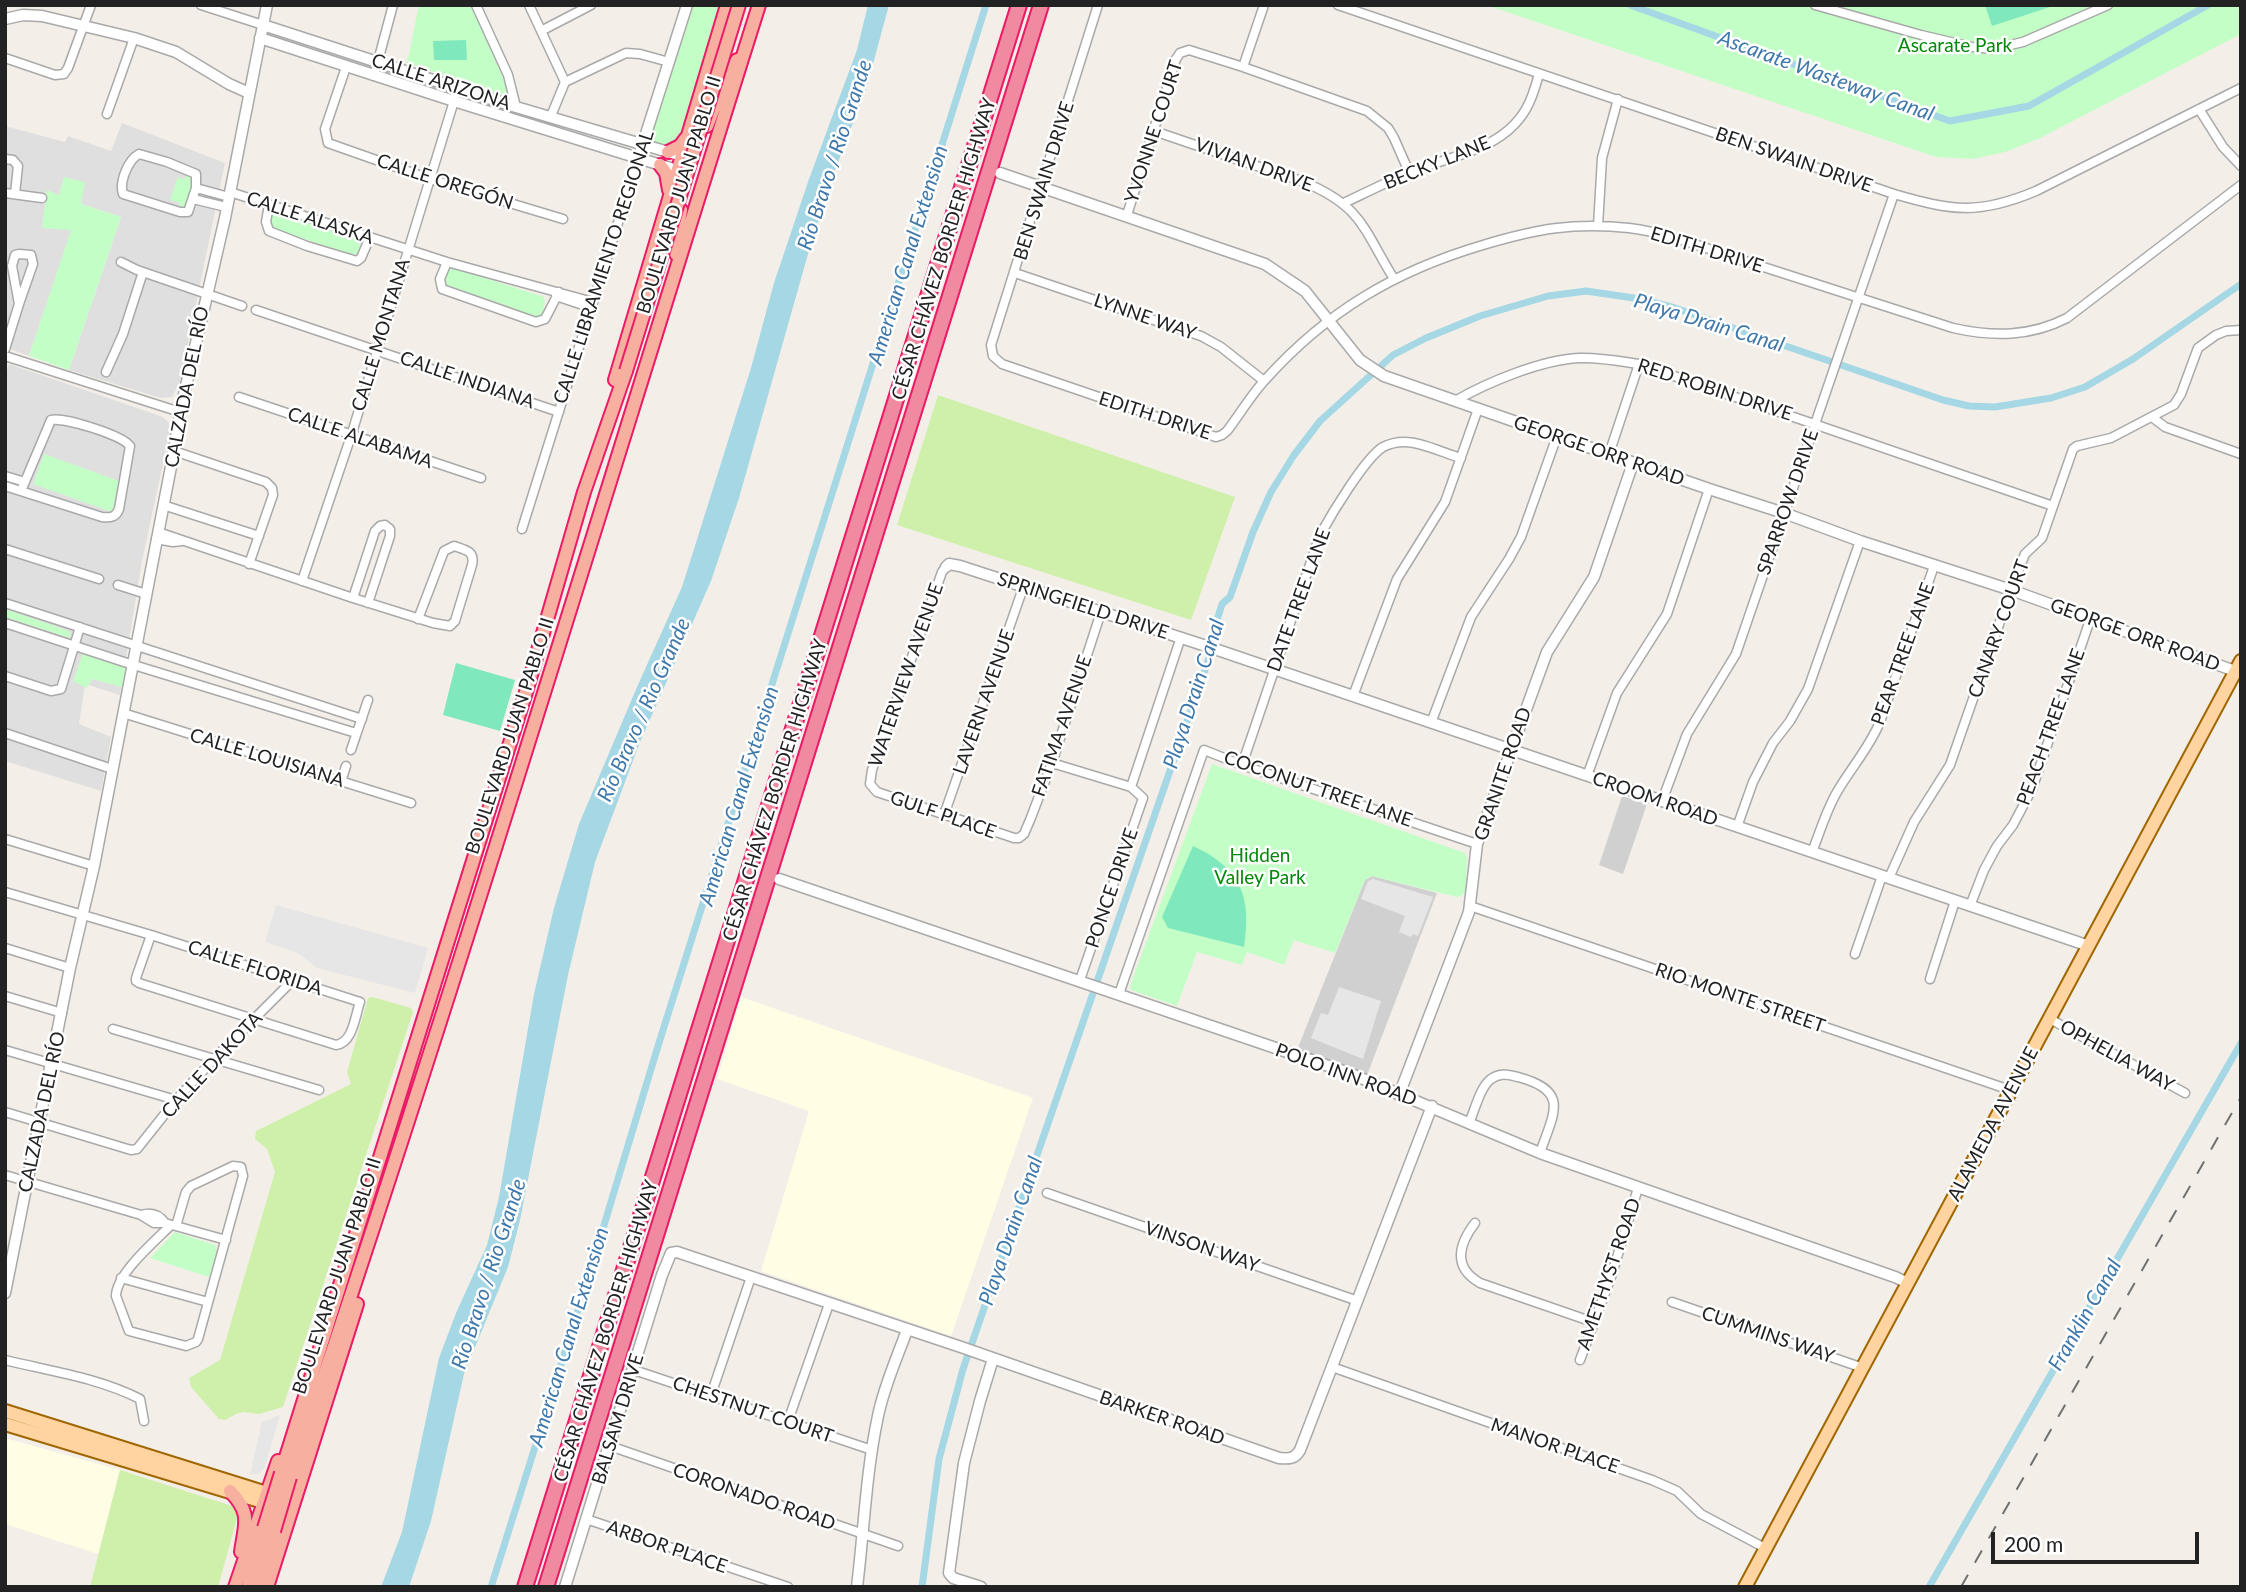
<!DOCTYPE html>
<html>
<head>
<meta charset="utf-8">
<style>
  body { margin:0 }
  #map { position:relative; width:2246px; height:1592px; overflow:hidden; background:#f3efe8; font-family:Lato,sans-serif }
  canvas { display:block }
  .frame { position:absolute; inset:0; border:7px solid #222; pointer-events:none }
  .scale { position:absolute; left:1991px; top:1532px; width:208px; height:32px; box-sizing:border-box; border:4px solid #222; border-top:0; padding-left:9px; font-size:21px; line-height:24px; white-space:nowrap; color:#222; -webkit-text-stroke:5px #fff; paint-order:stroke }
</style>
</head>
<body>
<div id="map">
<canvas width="2246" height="1592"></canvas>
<div class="frame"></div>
<div class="scale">200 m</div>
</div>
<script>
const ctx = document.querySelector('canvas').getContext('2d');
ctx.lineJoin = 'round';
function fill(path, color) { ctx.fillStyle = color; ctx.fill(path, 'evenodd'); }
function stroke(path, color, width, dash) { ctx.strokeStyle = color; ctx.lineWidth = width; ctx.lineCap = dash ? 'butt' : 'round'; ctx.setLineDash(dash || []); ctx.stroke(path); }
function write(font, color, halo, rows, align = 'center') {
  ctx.font = font + ' Lato,sans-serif'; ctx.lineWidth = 5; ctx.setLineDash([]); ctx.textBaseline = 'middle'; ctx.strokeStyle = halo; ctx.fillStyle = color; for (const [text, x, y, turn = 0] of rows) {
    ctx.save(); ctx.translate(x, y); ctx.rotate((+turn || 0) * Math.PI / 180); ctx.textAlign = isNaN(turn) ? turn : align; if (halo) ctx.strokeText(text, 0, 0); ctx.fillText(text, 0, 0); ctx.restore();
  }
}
const residential = new Path2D(`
  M122 123 225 163 180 382 172 397 161 398 69 370 121 217 81 204 29 356 5 347V126L65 142 68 136 111 151Z
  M9 364 163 417 169 423 170 431 142 561 120 695 85 684 79 724 111 737 101 791 5 761V377Z`);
const education = new Path2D(`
  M741 997 1033 1098 951 1336 761 1271 809 1111 717 1079Z
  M5 1438 120 1470 98 1554 5 1524Z`);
const religious = new Path2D(`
  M1622 796 1647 804 1623 874 1599 865Z
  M1372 876 1437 893 1367 1075 1297 1050 1365 880Z`);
const grass = new Path2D(`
  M938 395 1235 497 1191 620 897 525Z
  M372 997 411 1008 413 1012 283 1407 259 1414 244 1412 236 1414 225 1420 219 1419 191 1387 189 1378 220 1360 275 1172 267 1149 255 1139 256 1131 351 1084 347 1072 368 998Z
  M120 1470 232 1506 238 1515 218 1587H90Z`);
const park = new Path2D(`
  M419 5H472L508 89 505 96 407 63Z
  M691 5H722L681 136C674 149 663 144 652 141L653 128Z
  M1486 5H2241V34L2040 138 2005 152 1973 159 1936 157Z
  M186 174 194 177 186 211 179 208 180 203 170 200 178 177 185 180Z
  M64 177 85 182 81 204 121 217 69 370 29 356 71 230 42 228 47 190 59 195Z
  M278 212 358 240 361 247 358 254H350L274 229 270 223 273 213Z
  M451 267 544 297C546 305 544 313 537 318L449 289 445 284 448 269Z
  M44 454 119 481 112 512 33 484Z
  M5 609 69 631 71 637H67L5 617Z
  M83 653 127 669 122 687 92 679 87 688 73 681Z
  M1212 764 1465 853 1467 858 1466 891 1461 896 1457 897 1372 876 1365 880 1335 953 1294 940 1284 965 1247 952 1242 965 1197 952 1177 1006 1131 990 1130 986Z
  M175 1232 215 1245 217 1251 209 1277 150 1258Z`);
const pitch = new Path2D(`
  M1985 5H2056L1992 26Z
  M466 40 467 60H434L433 41Z
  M456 663 515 680 500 731 443 715Z
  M1193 846C1241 868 1252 897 1244 947L1168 928 1162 917Z`);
const parking = new Path2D(`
  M1373 879 1433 897 1418 936 1413 934 1411 937 1399 932 1405 916 1361 899 1368 881Z
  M276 905 428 948 415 993 317 968 298 953 265 942Z
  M1339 987 1381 1001 1363 1059 1311 1038 1321 1013 1328 1015Z
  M280 1415 265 1467 259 1474H250L262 1422Z`);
const water = new Path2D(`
  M868 5H889L867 86 834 173 808 254 739 498 711 581 640 742 595 862 568 975 520 1220 508 1267 464 1374 431 1521 409 1587H381L402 1532 439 1358 456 1313 487 1245 499 1197 534 994 554 908 579 824 637 687 682 587 751 368 774 283 809 179 857 50Z`);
const canal = new Path2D(`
  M1630 5 1950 121 2029 106 2208 5
  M491 1587 586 1285 658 1046 986 5
  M922 1587 939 1459 963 1369 1219 629 1217 620 1222 604 1230 597 1253 532 1271 492 1294 455 1320 421 1393 355 1426 338 1480 316 1548 296 1586 291 1641 299 1675 308 1943 400 1969 406 1995 407 2051 398 2085 387 2133 359 2241 284
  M1929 1587 2241 1043`);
const minor = new Path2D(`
  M201 5 263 25
  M476 5 508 75 516 107
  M529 5 565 82 551 116
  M1098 5 991 345 993 356 1002 364 1216 437 1222 435 1227 431C1240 414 1251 395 1265 380 1327 311 1395 271 1483 245 1536 229 1574 222 1629 228 1671 233 1712 251 1751 263 1818 285 1886 306 1953 328 1993 337 2030 337 2067 318L2241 185
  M1338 5 1894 194C1953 211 1979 215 2036 191L2241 88
  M1815 5 1921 35 1972 47 1993 49 2023 42 2108 5
  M541 31 591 5
  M5 58 55 75 64 74 68 68 91 5
  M346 67 325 129 328 143 430 179 563 219
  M1243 67 1264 5
  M374 76 393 5
  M565 82 626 53 640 54 669 62
  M2199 109 2223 147 2241 166
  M107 114 134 38
  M1154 131 1304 182C1363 207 1363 229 1394 279
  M139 154 167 162 196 174V188L188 212H180L123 194C119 182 128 160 139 154Z
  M5 159 13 160 18 166 15 194
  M196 188 229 197
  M230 192 447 262 593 302
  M5 193 42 198
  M193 199 226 207
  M1344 203C1365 193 1387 182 1408 173 1448 156 1502 151 1526 109 1532 99 1536 85 1539 74
  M269 205 266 222 269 231 307 246 357 261 361 258 370 237
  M1127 215 1176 59 1180 53 1189 50 1243 67 1367 111 1388 128 1394 138 1409 172
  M1598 226 1602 158 1618 99
  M19 254 31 255 33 264 19 304 12 266 15 255Z
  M121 262 137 270 242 306
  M447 262 440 279 442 289 536 322 545 319 559 292
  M1015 273 1201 336 1221 347 1264 381
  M556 296 592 308
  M256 310 559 412
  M5 349 19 304
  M5 356 180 412
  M106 372 123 334 143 272
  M239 397 481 478
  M1455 401C1488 382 1541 360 1579 358 1599 357 1619 361 1639 364L2053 506
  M2152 417 2165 427 2241 454
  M174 451 266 482 272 488 273 495 249 564
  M1609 454 1639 364
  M5 476 25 482
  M5 486 102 517C111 518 116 517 119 509L130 446C122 435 64 417 51 420L21 491
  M163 505 259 536
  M522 529 638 159
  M158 532 353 598 433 623 450 626 455 621 472 565C475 551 466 550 454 546L444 551 418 619
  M156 539 173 542 182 541
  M5 549 99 579
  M946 567 942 572 872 770 870 784 877 792 1014 838H1019L1024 834 1030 820 1052 763 1101 612
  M302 581 351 436 458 88
  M118 585 146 594
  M353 598 375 531 380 526 385 525 390 529V536L368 603
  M5 603 362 719
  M5 623 124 662 356 733
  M5 676 51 691 61 689 80 627
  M1353 696 1397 579 1445 502 1478 409
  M123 713 411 803
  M1431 723 1471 617 1509 559 1521 537 1557 436
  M5 733 112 769
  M351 750 368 700
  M1052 763 1131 787 1143 798 1080 980
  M1242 765 1320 535C1331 515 1365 458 1383 447 1389 444 1397 442 1404 442 1422 442 1443 453 1461 458
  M1587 776 1617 693 1667 614 1709 489
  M341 782 346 766
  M1131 787 1181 637
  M1662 801 1687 734 1736 654 1894 194
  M944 815 1023 588
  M1737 827 1753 782 1773 743 1790 721 1808 689 1860 541
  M5 839 94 866
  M1812 852C1820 832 1826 811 1837 792 1851 768 1869 748 1880 722L1934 566
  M1889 878 1914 822 1950 765 2011 590 2025 554 2042 538 2073 449 2077 446 2111 438 2174 405 2181 394 2198 348 2216 335 2226 331 2241 330
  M5 892 151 935 360 1002C355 1016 353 1043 336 1045L139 983 136 981V978L151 935
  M1470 906 2010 1090
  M1970 906 1984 870 1997 846 2013 825 2032 789 2090 620
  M5 948 70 968
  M1855 954 1882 876
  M1930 979 1955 901
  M1119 994 1204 750 1242 765 1477 844
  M5 996 62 1013
  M2050 1019 2185 1093
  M113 1029 319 1090
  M5 1050 176 1100
  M5 1112 131 1150 137 1149 176 1100 214 1059 294 979
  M1469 1123C1475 1110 1480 1087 1491 1079 1500 1072 1508 1075 1518 1077 1570 1091 1554 1112 1540 1153
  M5 1175 141 1215 154 1223H165L226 1240
  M1047 1193 1358 1301
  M141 1215C151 1212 159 1214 165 1223
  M1475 1223C1459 1244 1452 1267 1480 1283L1593 1322
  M171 1225C155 1241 116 1274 116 1296L129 1331 186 1346 196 1342 198 1339 243 1176 241 1167 233 1166 191 1186 186 1192 176 1226
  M121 1278 208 1302
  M1672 1302 1863 1368
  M5 1360C50 1371 99 1378 140 1399L144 1421
  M1580 1360 1612 1274 1638 1188
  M1332 1367 1652 1480 1677 1491 1701 1514 1765 1548
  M634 1370 872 1450
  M711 1395 751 1277
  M788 1421 829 1304
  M610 1446 898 1546
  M586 1519 788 1587`);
const tertiary = new Path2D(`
  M5 19 23 15 42 16 134 38 176 52 229 84 249 93
  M263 25 516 107 675 154
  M260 38 454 101 677 170
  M638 159 687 5
  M1000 173 1265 264 1305 291 1360 360 1384 376 1709 489 1784 513 1860 541 2011 590 2235 671
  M946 567 949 564 960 566 1203 645 2089 946
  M779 879 1349 1073 1540 1153 1895 1277 1908 1283
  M1399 1095 1469 912 1477 844 1547 652 1594 577 1633 463
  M5 1293 70 968 94 866 174 451 180 412 225 218 267 5
  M565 1587 662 1275 671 1253 677 1252 961 1347 1279 1458C1289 1459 1295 1459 1300 1450L1432 1106
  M857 1587C864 1530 866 1472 878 1416 884 1386 897 1358 907 1330
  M981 1587 953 1578 949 1573 964 1463 980 1401 993 1359`);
const primary = new Path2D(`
  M5 1411 276 1496
  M5 1424 273 1505
  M1745 1587 2241 661`);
const trunk = new Path2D(`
  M707 126 726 77 737 60
  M668 152 680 146 686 138
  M660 165 666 173 669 190
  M676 254V238L681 210
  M615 380 727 5
  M281 1473 526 692 584 492 626 371
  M290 1477C456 989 604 496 759 5
  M230 1491C252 1514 245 1523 241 1552
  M235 1587 278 1461
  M248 1587 264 1528
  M257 1587 274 1531
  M267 1587 357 1304`);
const motorway = new Path2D(`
  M525 1587 1019 5
  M546 1587 1041 5`);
const rail = new Path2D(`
  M1961 1587 2241 1097`);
const trunkBridge = new Path2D(`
  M626 371 739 5
  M264 1528 281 1473
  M274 1531 290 1477`);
const parkNames = [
  ["Ascarate Park",1955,46],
  ["Hidden",1260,856],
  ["Valley Park",1260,878]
];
const streetNames = [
  ["CALLE ARIZONA",441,82,18],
  ["YVONNE COURT",1154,132,-72],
  ["BEN SWAIN DRIVE",1794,160,19],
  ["BECKY LANE",1437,163,-22],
  ["VIVIAN DRIVE",1254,165,20],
  ["BEN SWAIN DRIVE",1044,181,-73],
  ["CALLE OREGÓN",445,182,18],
  ["BOULEVARD JUAN PABLO II",679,195,-73],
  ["CALLE ALASKA",310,218,18],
  ["CÉSAR CHÁVEZ BORDER HIGHWAY",944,249,-73],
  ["EDITH DRIVE",1707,250,17],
  ["CALLE LIBRAMIENTO REGIONAL",604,267,-72],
  ["LYNNE WAY",1145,317,19],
  ["CALLE MONTANA",381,335,-73],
  ["CALLE INDIANA",467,380,19],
  ["CALZADA DEL RÍO",187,387,-79],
  ["RED ROBIN DRIVE",1715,390,18],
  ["EDITH DRIVE",1155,416,18],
  ["CALLE ALABAMA",360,438,19],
  ["GEORGE ORR ROAD",1599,451,19],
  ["SPARROW DRIVE",1788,502,-71],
  ["DATE TREE LANE",1299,600,-70],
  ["SPRINGFIELD DRIVE",1083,606,18],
  ["CANARY COURT",1999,629,-70],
  ["GEORGE ORR ROAD",2135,635,20],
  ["PEAR TREE LANE",1903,654,-70],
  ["WATERVIEW AVENUE",906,675,-71],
  ["LAVERN AVENUE",984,702,-71],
  ["FATIMA AVENUE",1062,726,-71],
  ["PEACH TREE LANE",2051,727,-70],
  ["BOULEVARD JUAN PABLO II",510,736,-72],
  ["CALLE LOUISIANA",267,758,17],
  ["GRANITE ROAD",1503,774,-71],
  ["COCONUT TREE LANE",1318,789,19],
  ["CÉSAR CHÁVEZ BORDER HIGHWAY",775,790,-73],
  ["CROOM ROAD",1655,799,19],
  ["GULF PLACE",943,815,19],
  ["PONCE DRIVE",1112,888,-71],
  ["CALLE FLORIDA",255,968,18],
  ["RIO MONTE STREET",1740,998,19],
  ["OPHELIA WAY",2117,1056,29],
  ["CALLE DAKOTA",212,1065,-47],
  ["POLO INN ROAD",1346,1075,20],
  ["CALZADA DEL RÍO",42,1112,-78],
  ["ALAMEDA AVENUE",1993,1124,-62],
  ["VINSON WAY",1202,1247,19],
  ["AMETHYST ROAD",1609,1274,-71],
  ["BOULEVARD JUAN PABLO II",337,1276,-72],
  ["CÉSAR CHÁVEZ BORDER HIGHWAY",606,1331,-73],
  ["CUMMINS WAY",1768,1335,19],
  ["CHESTNUT COURT",753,1410,19],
  ["BARKER ROAD",1162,1418,19],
  ["BALSAM DRIVE",618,1419,-73],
  ["MANOR PLACE",1555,1446,19],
  ["CORONADO ROAD",754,1497,19],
  ["ARBOR PLACE",667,1547,19]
];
const waterNames = [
  ["Ascarate Wasteway Canal",1826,76,20],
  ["Río Bravo / Rio Grande",835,155,-72],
  ["American Canal Extension",908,255,-73],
  ["Playa Drain Canal",1709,323,17],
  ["Playa Drain Canal",1194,694,-72],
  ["Río Bravo / Rio Grande",644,710,-66],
  ["American Canal Extension",739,796,-73],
  ["Playa Drain Canal",1011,1231,-71],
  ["Río Bravo / Rio Grande",489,1274,-72],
  ["Franklin Canal",2085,1315,-60],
  ["American Canal Extension",569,1337,-73]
];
fill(residential, '#e0dfdf');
fill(education, '#fffee5');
fill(religious, '#d0d0d0');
fill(grass, '#cff0ab');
fill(park, '#c4fec7');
fill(pitch, '#80e8bd');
fill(parking, '#e6e6e6');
fill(water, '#a5d7e4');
stroke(canal, '#a5d7e4', 7);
stroke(minor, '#a9a9a9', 11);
stroke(tertiary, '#a9a9a9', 13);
stroke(primary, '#a06700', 16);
stroke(trunk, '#eb1b68', 16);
stroke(motorway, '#eb1b68', 18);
stroke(minor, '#fff', 8);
stroke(tertiary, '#fff', 10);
stroke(primary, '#ffd4a1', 12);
stroke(trunk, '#f7afa0', 12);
stroke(motorway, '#ef8aa0', 14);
stroke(rail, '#707070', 2, [14, 14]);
stroke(trunkBridge, '#eb1b68', 16, []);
stroke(trunkBridge, '#f7afa0', 12);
write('19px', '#03880a', '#fff', parkNames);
write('19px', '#222', '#fff', streetNames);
write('italic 21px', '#3f78ab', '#fff', waterNames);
</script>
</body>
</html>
